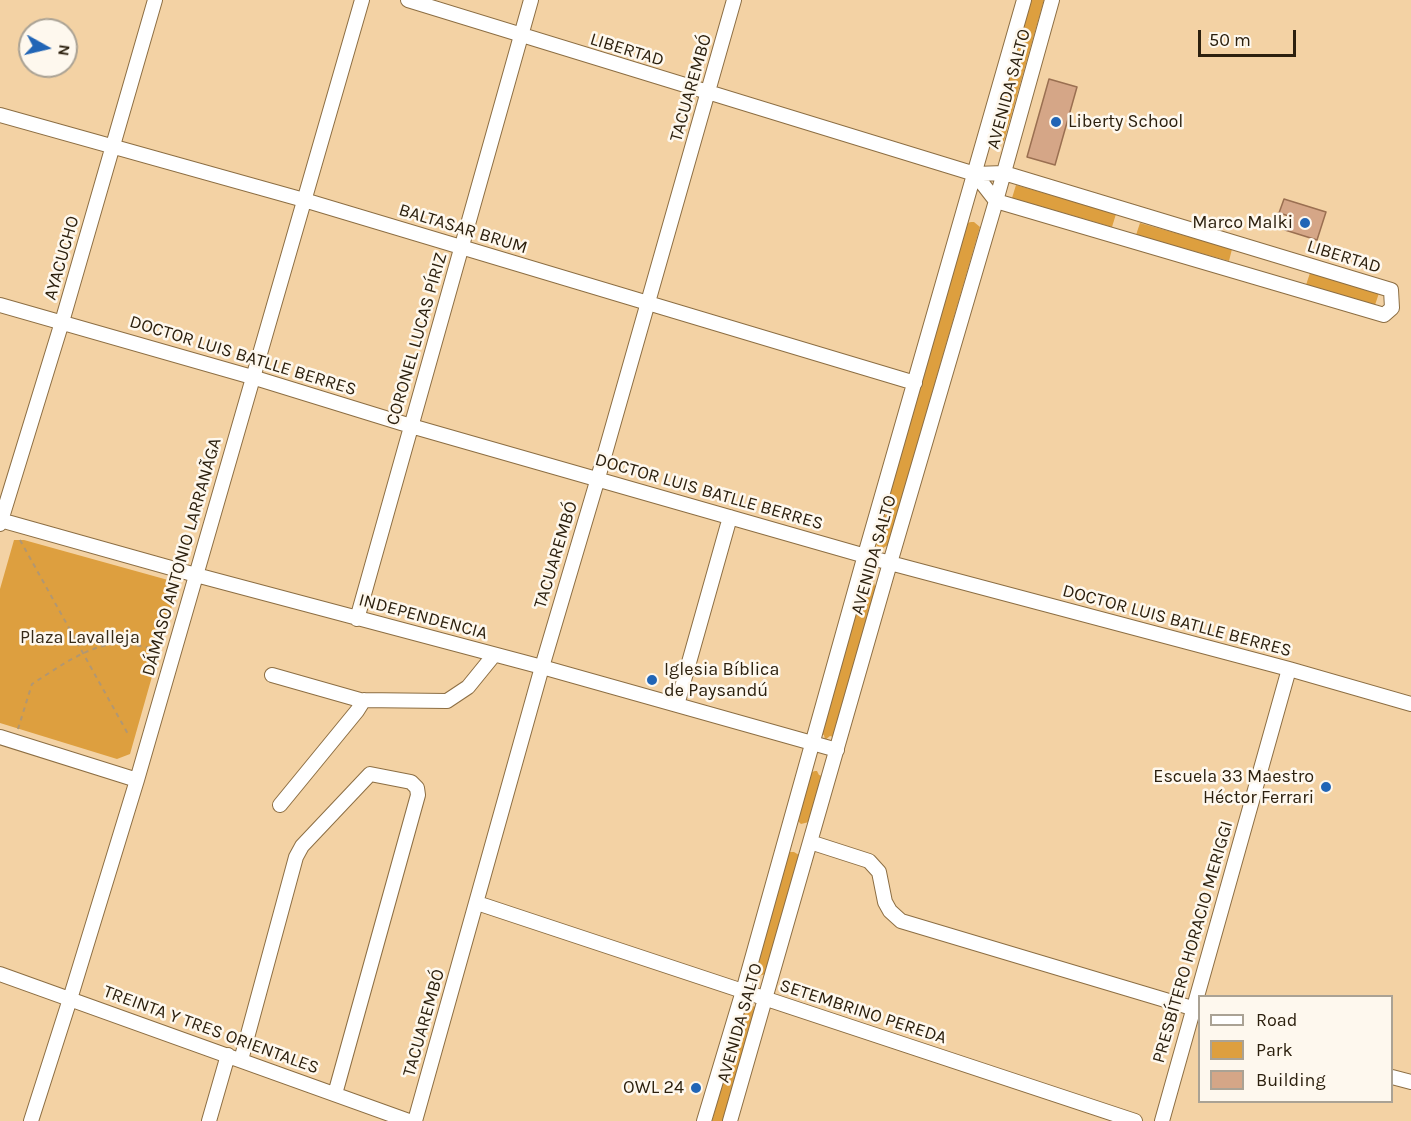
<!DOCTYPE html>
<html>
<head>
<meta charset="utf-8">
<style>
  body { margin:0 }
  #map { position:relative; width:1411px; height:1121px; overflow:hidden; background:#f3d2a4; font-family:Karla,sans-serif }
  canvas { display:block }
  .legend { position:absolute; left:1198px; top:995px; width:195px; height:108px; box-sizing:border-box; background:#fef8ee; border:2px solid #aaa294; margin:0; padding:8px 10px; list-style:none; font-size:18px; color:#2c200e }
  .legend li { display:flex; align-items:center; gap:12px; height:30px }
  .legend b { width:30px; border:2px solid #aaa294 }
  .north { position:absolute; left:18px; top:18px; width:60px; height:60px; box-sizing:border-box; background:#fef8ee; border:2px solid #aaa294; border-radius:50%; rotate:98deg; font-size:16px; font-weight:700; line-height:24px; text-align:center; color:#2c200e }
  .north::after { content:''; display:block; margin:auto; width:21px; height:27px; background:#2165b6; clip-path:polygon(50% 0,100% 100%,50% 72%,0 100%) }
  .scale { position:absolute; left:1198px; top:30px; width:98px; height:27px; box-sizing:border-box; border:3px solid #2c200e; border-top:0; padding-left:8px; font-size:18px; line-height:21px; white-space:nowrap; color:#2c200e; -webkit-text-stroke:4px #fef8ee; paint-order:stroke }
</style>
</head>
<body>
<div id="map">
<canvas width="1411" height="1121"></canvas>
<ul class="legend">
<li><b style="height:8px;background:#fff"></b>Road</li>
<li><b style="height:16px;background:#dd9f3f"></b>Park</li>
<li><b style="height:16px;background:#d5a687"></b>Building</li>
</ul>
<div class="north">N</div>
<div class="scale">50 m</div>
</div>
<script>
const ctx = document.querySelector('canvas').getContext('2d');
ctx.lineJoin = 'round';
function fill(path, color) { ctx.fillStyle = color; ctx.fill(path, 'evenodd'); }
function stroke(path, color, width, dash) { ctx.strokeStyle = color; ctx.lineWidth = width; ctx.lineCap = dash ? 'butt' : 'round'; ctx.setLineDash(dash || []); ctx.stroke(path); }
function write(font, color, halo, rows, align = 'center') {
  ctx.font = font + ' Karla,sans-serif'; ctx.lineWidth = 5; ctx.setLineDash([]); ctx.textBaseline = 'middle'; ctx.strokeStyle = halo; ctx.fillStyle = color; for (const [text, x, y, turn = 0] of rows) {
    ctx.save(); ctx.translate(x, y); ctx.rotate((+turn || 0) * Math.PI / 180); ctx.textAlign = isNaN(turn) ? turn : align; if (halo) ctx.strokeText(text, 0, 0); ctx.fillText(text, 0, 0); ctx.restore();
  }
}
const green = new Path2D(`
  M1030 0H1044L1004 141 996 142 991 137Z
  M1016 185 1116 214 1112 227 1012 198Z
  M971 222H974L980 227 888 545 883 548 877 546 875 542 967 223Z
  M1140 223 1232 249 1229 261 1136 235Z
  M1310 273 1379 293 1375 305 1306 285Z
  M14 540H24L168 580 176 592 130 754 117 759 0 723V589Z
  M868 582 874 583 876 589 833 737 830 736 825 740 824 735 821 734 863 585Z
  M815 771H817L819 775 822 776 809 822 801 824 796 819 809 773Z
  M786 852H794L799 855 766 974 758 976 753 970Z
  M745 1004 756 1007 724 1121H712Z`);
const building = new Path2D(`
  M1049 79 1077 87 1055 165 1027 157Z
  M1284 199 1326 212 1317 240 1285 230 1289 216 1279 213Z`);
const path = new Path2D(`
  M20 540 128 734
  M18 729 32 684C56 669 85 647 114 644 126 643 140 646 152 648`);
const minor = new Path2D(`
  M408 0 975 174 1004 173 1391 290 1392 308 1384 315 996 201 975 174
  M0 115 304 200 915 383
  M0 305 252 377 411 426 890 563 1289 669 1411 704
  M0 520 196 575 542 667 837 750
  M0 524 62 322 155 0
  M357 619 531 0
  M272 675 360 700 447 701 468 687 494 655
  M677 705 730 517
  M0 737 137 780
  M280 805 357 711 364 700
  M810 842 869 861 879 872 885 902 890 911 901 921 1192 1008
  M477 903 1135 1121
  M0 974 409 1121
  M241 1060 296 857 302 846 370 774 411 782 417 788 418 795 335 1094
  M1392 1077 1411 1082
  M31 1121 70 999 137 780 362 0
  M209 1121 228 1055
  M415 1121 542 667 598 478 734 0
  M704 1121 743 991 865 555 1024 0
  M730 1121 890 563 996 201 1052 0
  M1162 1121 1289 669`);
const markers = [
  [1056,122,6,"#2165b6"],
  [1305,223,6,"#2165b6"],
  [652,680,6,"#2165b6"],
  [1326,787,6,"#2165b6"],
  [696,1088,6,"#2165b6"]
];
const streetNames = [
  ["LIBERTAD",627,50,17],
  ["TACUAREMBÓ",691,88,-74],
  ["AVENIDA SALTO",1009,89,-75],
  ["BALTASAR BRUM",463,229,17],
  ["LIBERTAD",1344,257,17],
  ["AYACUCHO",62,258,-74],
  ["CORONEL LUCAS PÍRIZ",417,339,-74],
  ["DOCTOR LUIS BATLLE BERRES",243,356,17],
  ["DOCTOR LUIS BATLLE BERRES",709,492,16],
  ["TACUAREMBÓ",556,555,-73],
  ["AVENIDA SALTO",874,555,-74],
  ["DÁMASO ANTONIO LARRANÃGA",182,557,-74],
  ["INDEPENDENCIA",423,617,15],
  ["DOCTOR LUIS BATLLE BERRES",1177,621,15],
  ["PRESBÍTERO HORACIO MERIGGI",1193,942,-74],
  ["SETEMBRINO PEREDA",863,1012,18],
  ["TACUAREMBÓ",424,1023,-74],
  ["AVENIDA SALTO",740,1023,-74],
  ["TREINTA Y TRES ORIENTALES",211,1030,20]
];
const poiNames = [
  ["Liberty School",1068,122,"left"],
  ["Marco Malki",1293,223],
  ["Iglesia Bíblica",664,670,"left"],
  ["de Paysandú",664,691,"left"],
  ["Escuela 33 Maestro",1314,777],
  ["Héctor Ferrari",1314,798],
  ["OWL 24",684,1088]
];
const parkNames = [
  ["Plaza Lavalleja",80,638]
];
fill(green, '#dd9f3f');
fill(building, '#d5a687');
stroke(building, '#9a6f51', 1.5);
stroke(minor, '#8c6e43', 16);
stroke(path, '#b19772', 2, [4.5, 4.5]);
stroke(minor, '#fff', 14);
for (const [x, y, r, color] of markers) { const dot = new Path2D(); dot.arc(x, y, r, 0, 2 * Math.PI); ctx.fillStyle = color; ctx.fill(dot); stroke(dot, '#fef8ee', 2); }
write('18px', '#2c200e', '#fef8ee', streetNames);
write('18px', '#2c200e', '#fef8ee', poiNames, 'right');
write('18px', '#362a18', '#fef8ee', parkNames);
</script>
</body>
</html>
